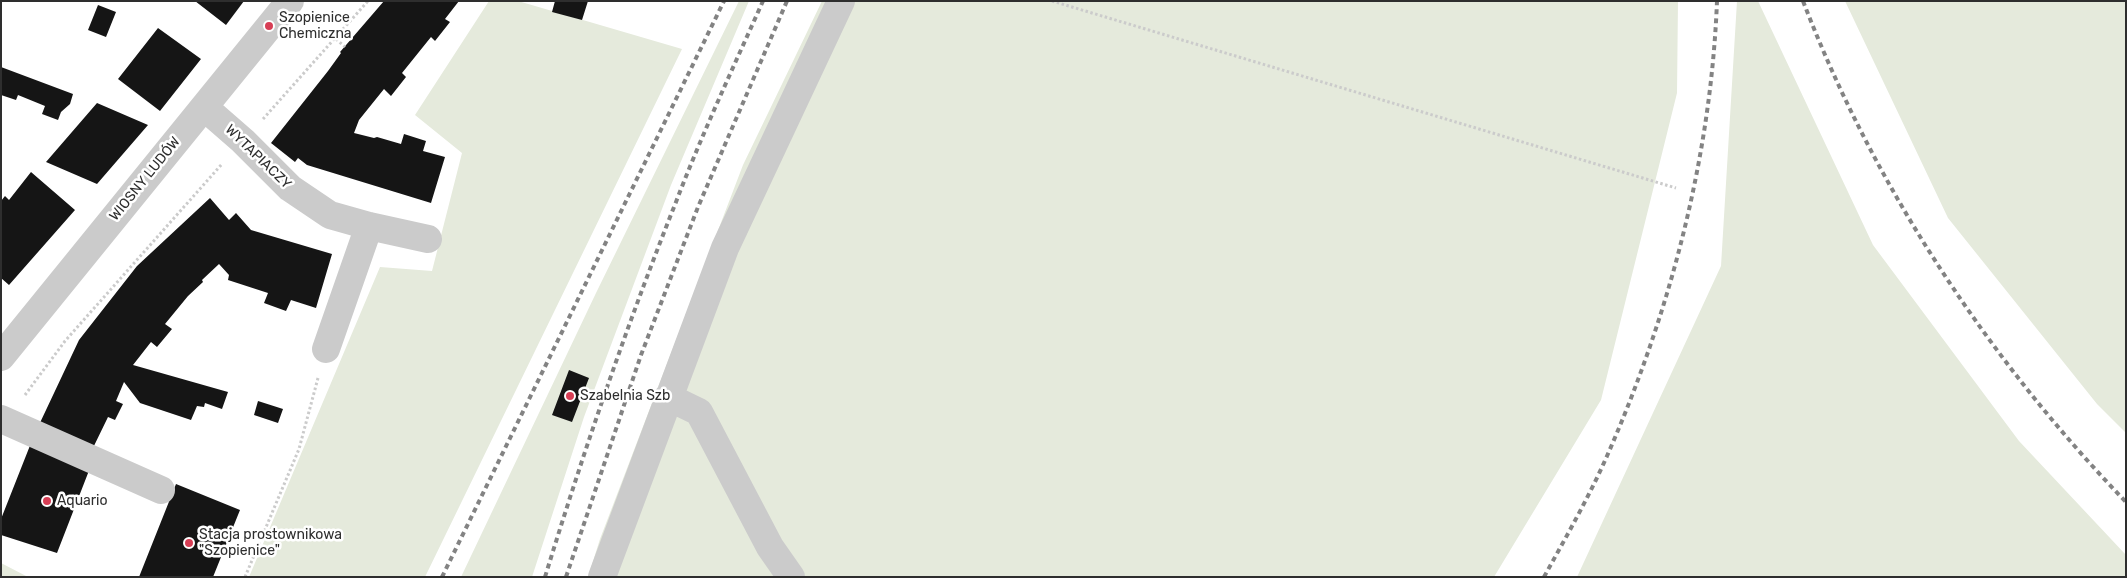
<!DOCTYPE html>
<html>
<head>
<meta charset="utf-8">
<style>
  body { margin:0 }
  #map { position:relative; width:2127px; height:578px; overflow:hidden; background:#fff; font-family:Rubik,sans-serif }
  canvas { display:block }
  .frame { position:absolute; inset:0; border:2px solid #2e2e2e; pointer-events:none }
</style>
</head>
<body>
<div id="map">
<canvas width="2127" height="578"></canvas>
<div class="frame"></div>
</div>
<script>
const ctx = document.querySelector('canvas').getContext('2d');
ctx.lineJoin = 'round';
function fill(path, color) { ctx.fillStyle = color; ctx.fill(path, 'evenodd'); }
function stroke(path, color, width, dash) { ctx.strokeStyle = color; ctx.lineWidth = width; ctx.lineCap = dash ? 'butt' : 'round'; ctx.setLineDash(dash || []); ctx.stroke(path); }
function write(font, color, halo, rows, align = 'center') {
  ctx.font = font + ' Rubik,sans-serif'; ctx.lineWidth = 5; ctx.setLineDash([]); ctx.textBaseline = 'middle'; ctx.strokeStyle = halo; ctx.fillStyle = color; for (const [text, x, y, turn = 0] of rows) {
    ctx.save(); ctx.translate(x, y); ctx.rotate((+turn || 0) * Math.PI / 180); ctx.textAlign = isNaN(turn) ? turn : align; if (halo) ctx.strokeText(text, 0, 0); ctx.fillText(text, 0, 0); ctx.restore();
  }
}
const green = new Path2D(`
  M489 1H518L682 49 425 577H249L380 267 432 271 462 153 415 115Z
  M739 1H749L671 185 584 417 532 577H461L596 293Z
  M822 1H1678L1677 93 1601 400 1494 577H588L600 539 743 165Z
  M1737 1H1758L1873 245 2019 441 2126 555V577H1577L1721 266Z
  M1845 1H2126V433L2097 404 1948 218Z
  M1 563 28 577H1Z`);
const building = new Path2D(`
  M195 1H244L226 25Z
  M384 1H459L445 19 450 22 435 41 431 37 402 73 406 77 391 96 384 89 359 120 354 133 374 138 377 137 401 144 404 134 426 141 423 151 445 157 431 203 307 165 298 158 295 162 271 143 328 71 341 53 340 52Z
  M555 1H588L582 20 552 12Z
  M98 5 116 12 106 37 88 30Z
  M158 28 201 59 160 111 118 79Z
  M1 67 73 94 70 104 61 112 58 120 42 114 45 106 18 95 16 100 1 95Z
  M97 103 148 125 97 184 46 162Z
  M31 172 75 210 9 285 1 278V201L5 196 9 200Z
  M210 198 229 220 236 213 251 230 332 254 316 308 291 300 286 311 264 303 268 293 228 280 229 275 219 264 202 280 203 282 188 296 165 324 172 329 157 347 151 342 133 365 228 392 222 409 205 403 204 407 197 406 191 420 140 403 124 382 116 401 123 404 115 420 108 417 91 452 38 427 79 340 137 266Z
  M569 370 589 378 572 422 552 415Z
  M258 401 283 409 278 423 254 415Z
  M31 443 90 468 57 553 1 535V519Z
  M176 484 240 510 213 577H139Z`);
const path = new Path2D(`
  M1052 1 1676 188
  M336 39 345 47
  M263 119 368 1
  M25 395 65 341 222 164
  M245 577 299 449 318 378`);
const minor = new Path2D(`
  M204 107 243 141 290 188 330 215 369 226 428 239
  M326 349 369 226
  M1 357 290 1
  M668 397 699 412 770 547 791 577
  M1 419 161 490
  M602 577 725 248 841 1`);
const rail = new Path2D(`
  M1803 1C1874 186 1988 359 2126 502
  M442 577 724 1
  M545 577C584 450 627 325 676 202 702 134 733 68 763 1
  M566 577 641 355 698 207 787 1
  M1544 577C1566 537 1589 497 1607 456 1670 313 1711 157 1717 1`);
const markers = [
  [269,26,5,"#d73e55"],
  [570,396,5,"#d73e55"],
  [47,501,5,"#d73e55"],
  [189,543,5,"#d73e55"]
];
const poiNames = [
  ["Szopienice",279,18],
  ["Chemiczna",279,34],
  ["Szabelnia Szb",580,396],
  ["Aquario",57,501],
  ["Stacja prostownikowa",199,535],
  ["\"Szopienice\"",199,551]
];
const streetNames = [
  ["WYTAPIACZY",258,157,44],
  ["WIOSNY LUDÓW",145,179,-51]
];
fill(green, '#e5eadc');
fill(building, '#151515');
stroke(path, '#cbcbcb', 3, [2.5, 2.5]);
stroke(minor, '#cbcbcb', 28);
stroke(rail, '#838383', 4, [5, 4]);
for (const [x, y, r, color] of markers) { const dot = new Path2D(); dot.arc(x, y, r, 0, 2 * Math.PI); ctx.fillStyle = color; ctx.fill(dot); stroke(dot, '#fff', 2); }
write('14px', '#2e2e2e', '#fff', poiNames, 'left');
write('14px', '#2e2e2e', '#fff', streetNames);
</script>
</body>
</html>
